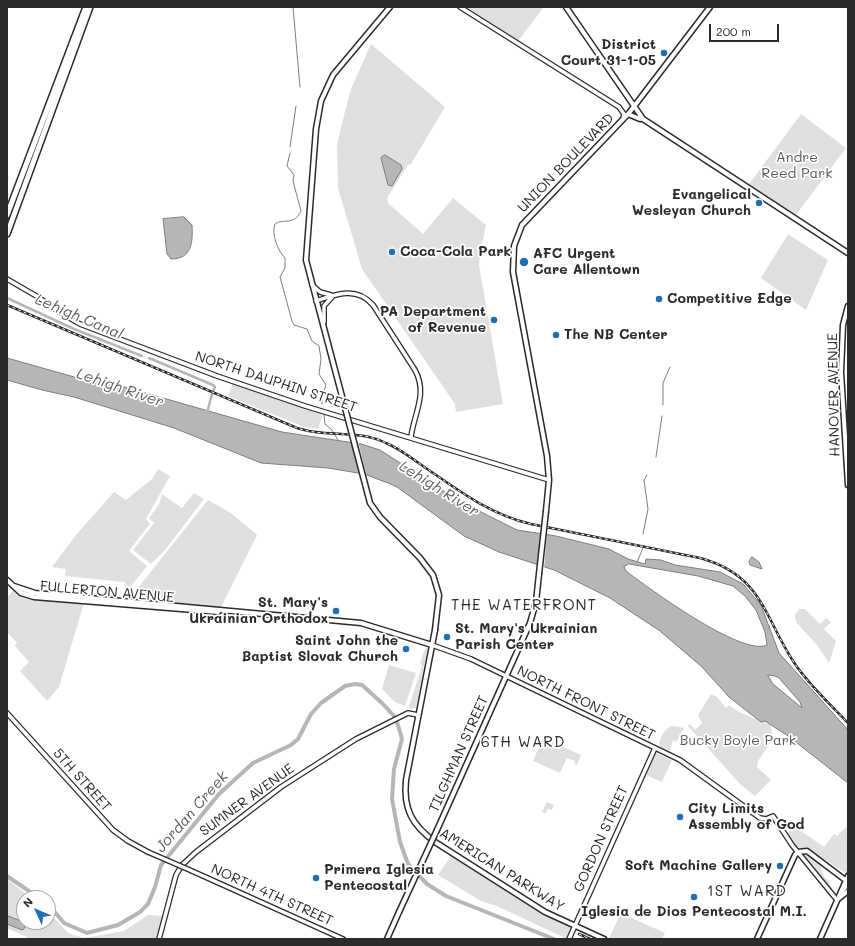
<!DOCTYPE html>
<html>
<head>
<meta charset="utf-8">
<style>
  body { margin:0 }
  #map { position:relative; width:855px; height:946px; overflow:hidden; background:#fff; font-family:Mali,sans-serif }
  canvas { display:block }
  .frame { position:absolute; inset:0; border:8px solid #2b2b2b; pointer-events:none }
  .north { position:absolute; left:16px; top:890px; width:40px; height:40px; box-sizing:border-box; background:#fff; border:1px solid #aaa; border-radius:50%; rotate:314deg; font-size:11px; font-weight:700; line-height:16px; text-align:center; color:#2b2b2b }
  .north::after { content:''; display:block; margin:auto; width:14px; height:18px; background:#1f6fb2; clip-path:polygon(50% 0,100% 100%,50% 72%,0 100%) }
  .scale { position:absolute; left:709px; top:24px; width:70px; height:18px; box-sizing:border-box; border:2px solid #2b2b2b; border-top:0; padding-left:5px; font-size:12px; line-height:14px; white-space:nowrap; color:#2b2b2b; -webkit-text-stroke:3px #fff; paint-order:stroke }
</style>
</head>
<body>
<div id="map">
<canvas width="855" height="946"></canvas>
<div class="frame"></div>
<div class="north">N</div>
<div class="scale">200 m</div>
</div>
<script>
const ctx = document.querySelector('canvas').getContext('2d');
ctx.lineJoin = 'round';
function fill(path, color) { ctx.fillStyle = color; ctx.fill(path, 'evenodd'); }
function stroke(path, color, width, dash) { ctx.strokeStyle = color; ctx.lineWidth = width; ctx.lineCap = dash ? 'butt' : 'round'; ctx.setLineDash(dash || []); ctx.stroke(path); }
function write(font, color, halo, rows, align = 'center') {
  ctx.font = font + ' Mali,sans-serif'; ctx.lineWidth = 3.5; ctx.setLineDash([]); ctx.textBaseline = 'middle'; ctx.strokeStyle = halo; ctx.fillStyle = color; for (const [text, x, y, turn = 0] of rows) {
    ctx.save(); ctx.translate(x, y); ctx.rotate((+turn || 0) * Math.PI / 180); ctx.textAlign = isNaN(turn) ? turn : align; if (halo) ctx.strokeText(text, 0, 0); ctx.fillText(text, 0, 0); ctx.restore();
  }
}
const green = new Path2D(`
  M466 7H544L518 41Z
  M371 44 445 107 411 164 408 165 387 198 388 203 423 234 453 198 486 225 480 253 479 265 503 404 456 412 455 404 362 269 338 188 337 146 341 127 351 89Z
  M801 114 846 148 796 215 749 184Z
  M788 234 828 260 806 310 761 278Z
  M233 383 321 412 322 417 318 429 304 427 228 396Z
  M158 469 170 476 146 519 150 524 129 551 147 566 132 585 129 587 124 582 65 576 66 569 52 567 76 535 114 492 126 500 152 479Z
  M194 493 204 499 165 550 151 564 133 550 154 523 149 518 159 504 162 494 182 508Z
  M208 500 231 513 257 535 220 609 129 599Z
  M13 590 27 598 84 603 59 687 47 701 20 671 29 662 15 646 17 643 7 632V598Z
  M799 609H805L820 624 826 618 831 622 824 629 836 641 829 663 817 645 796 622 795 615Z
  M426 646 427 650 416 708 410 709 409 707 422 666 420 663Z
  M389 665 416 673 405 706 395 702 382 689Z
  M711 694 717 697 726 708 729 705 739 712 771 725 773 739 758 761 757 767 771 780 755 796 740 784 688 726 690 724 695 730 702 723 698 715Z
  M674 726 684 728 676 742 673 740 670 752 660 747C658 740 665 726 674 726Z
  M543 738 581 755 577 765 574 764 575 761 567 758 560 773 533 761Z
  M656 753 672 760 662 782 646 775Z
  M547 802 554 805 552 810 548 809 545 814 542 812Z
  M848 825V872L845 873 812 851 797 847 787 834 794 826 824 847 834 834 837 836Z
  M805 853 823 865 821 869 824 877 829 881 831 887 837 893 829 886 804 855Z
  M451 856 529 906 569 927 571 929 568 936 565 938 497 906 481 901 438 875Z
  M7 879 31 898H24V922H48V911L68 933 84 938 124 931 148 915 163 916 158 939H31L7 928Z
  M621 913 665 933 662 939 609 938Z`);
const water = new Path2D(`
  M385 155 401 165 402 169 392 186 388 185 381 158Z
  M184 217 192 225C193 242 192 259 171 259L167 254 163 219Z
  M7 358 85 380 121 386 282 432 361 444 380 450 459 501 517 530 556 536 609 549 628 559 645 564 646 559 661 560 675 565 720 572 743 584 761 605 779 653 848 730V783L788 736 765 721 761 722 729 697 702 667 660 631 610 598 554 570 499 552 464 536 397 487 388 483 364 474 328 468 261 463 174 428 74 397 42 390 7 380ZM629 564 698 576 733 586 745 596 756 610 765 632 767 645C742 657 647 587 626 571L624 567ZM768 675 775 676 779 678 800 702 802 708 773 684Z
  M752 557 759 562 762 569 750 565 749 562Z
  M8 916 26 923 24 929 22 930 7 924Z`);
const pier = new Path2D(`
  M351 440 358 441 367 477 360 475Z
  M541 532 547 533 544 569 538 567Z`);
const stream = new Path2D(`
  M293 7 300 87
  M290 147 296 106
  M290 153 287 166 294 175 293 181 301 211C294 226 284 218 275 224 271 234 278 251 285 258V268L280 277 292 321 294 325 307 329 312 341 319 346 321 359 319 374 326 385 322 397V404
  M663 405V383L670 367
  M324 415 325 424 332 430 338 440
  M656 457 662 416
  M643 534 648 509 644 480 647 475
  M637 562 643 548`);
const canal = new Path2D(`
  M7 298 74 329 142 356
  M149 358 213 385 215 387 213 391
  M207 413 212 394`);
const river = new Path2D(`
  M7 876 39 898
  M48 904 64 923 87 933 118 925 140 912 148 904 155 887 161 865 219 794 253 763 291 745 298 739 311 714 321 703 345 686 355 684 362 685 382 703 394 716 398 725 402 739 394 769 392 799 400 842 408 864 427 884 446 896 554 939`);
const minor = new Path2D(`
  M460 7 619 107 624 114 623 119
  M7 279 38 297 59 312 80 324 217 376 305 406 549 480
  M312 285 320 292 331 295
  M316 301C336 294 357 286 373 305L415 370C428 394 414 413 411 437
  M324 322V306L332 297
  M432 645 471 659 680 760 760 818 766 819 773 816 792 845 837 900
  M7 713 113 830 128 841 148 852
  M192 871 343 939
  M159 939 176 875 182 865 196 852 281 787 356 739 408 713 418 715
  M569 939 655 748`);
const major = new Path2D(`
  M566 7 643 119 848 253
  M628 114 640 119
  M848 306 843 325 841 372 848 485
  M344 404 306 260 316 129 321 101 333 75 390 7
  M546 511 549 480 547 456 513 272 514 246 522 225 629 113 710 7
  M7 580 21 593 34 597 218 612
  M14 586 35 593 361 623 432 645
  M435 630 406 780C403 809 412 825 435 842L545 912 604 939
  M437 830 530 623 536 602 539 574
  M841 892 848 884
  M838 899 848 891
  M387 939 399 912
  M757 939 795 855 798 852 807 851 848 882
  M820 939 848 876`);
const highway = new Path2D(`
  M7 215 86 7
  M7 234 90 7`);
const rail = new Path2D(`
  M7 305 297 428C326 438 358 429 386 443 398 448 409 456 420 464 455 488 488 514 531 524L700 558C763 575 764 618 795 664 810 686 830 704 848 723
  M579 934 590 939`);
const minorBridge = new Path2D(`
  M148 852 192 871`);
const majorBridge = new Path2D(`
  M344 404 370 503 380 517 420 558 433 575 439 595 435 630
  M539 574 546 511
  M399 912 437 830`);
const markers = [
  [664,53,4,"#1f6fb2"],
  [759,203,4,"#1f6fb2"],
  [392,252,4,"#1f6fb2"],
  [524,262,5,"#1f6fb2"],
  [659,299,4,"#1f6fb2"],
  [494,320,4,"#1f6fb2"],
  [556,335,4,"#1f6fb2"],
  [336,611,4,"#1f6fb2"],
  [447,637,4,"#1f6fb2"],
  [406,649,4,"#1f6fb2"],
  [680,817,4,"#1f6fb2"],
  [780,866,4,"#1f6fb2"],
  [316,878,4,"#1f6fb2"],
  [694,897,4,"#1f6fb2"]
];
const poiNames = [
  ["District",656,45,"right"],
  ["Court 31-1-05",656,61,"right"],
  ["Evangelical",751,195,"right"],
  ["Wesleyan Church",751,211,"right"],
  ["Coca-Cola Park",400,252],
  ["AFC Urgent",533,254],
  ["Care Allentown",533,270],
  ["Competitive Edge",667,299],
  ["PA Department",486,312,"right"],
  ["of Revenue",486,328,"right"],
  ["The NB Center",564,335],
  ["St. Mary's",328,603,"right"],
  ["Ukrainian Orthodox",328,619,"right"],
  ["St. Mary's Ukrainian",455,629],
  ["Parish Center",455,645],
  ["Saint John the",398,641,"right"],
  ["Baptist Slovak Church",398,657,"right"],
  ["City Limits",688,809],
  ["Assembly of God",688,825],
  ["Soft Machine Gallery",772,866,"right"],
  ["Primera Iglesia",324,870],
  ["Pentecostal",324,886],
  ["Iglesia de Dios Pentecostal M.I.",694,912,"center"]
];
const parkNames = [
  ["Andre",797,158],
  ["Reed Park",797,174],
  ["Bucky Boyle Park",738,741]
];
const streetNames = [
  ["UNION BOULEVARD",566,163,-46],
  ["NORTH DAUPHIN STREET",276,382,18],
  ["HANOVER AVENUE",834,395,-91],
  ["FULLERTON AVENUE",107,592,5],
  ["NORTH FRONT STREET",586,703,26],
  ["TILGHMAN STREET",459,754,-66],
  ["5TH STREET",82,780,48],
  ["SUMNER AVENUE",247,800,-36],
  ["GORDON STREET",601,839,-66],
  ["AMERICAN PARKWAY",502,870,32],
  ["NORTH 4TH STREET",272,895,24]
];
const waterNames = [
  ["Lehigh Canal",79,317,23],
  ["Lehigh River",120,388,19],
  ["Lehigh River",439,489,32],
  ["Jordan Creek",192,812,-49]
];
const neighbourhoodNames = [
  ["THE WATERFRONT",524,605],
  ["6TH WARD",523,742],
  ["1ST WARD",747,891]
];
fill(green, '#e0e0e0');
fill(water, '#b6b6b6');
stroke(water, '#7e7e7e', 1);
fill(pier, '#fff');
stroke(stream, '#7e7e7e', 1);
stroke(canal, '#b6b6b6', 2.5);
stroke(river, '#b6b6b6', 4);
stroke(minor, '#2b2b2b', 6);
stroke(major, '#2b2b2b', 7);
stroke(highway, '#2b2b2b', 8);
stroke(minor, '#fff', 3.5);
stroke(major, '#fff', 4);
stroke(highway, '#fff', 5);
stroke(rail, '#2b2b2b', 2.5);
stroke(rail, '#fff', 1, [3]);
stroke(minorBridge, '#2b2b2b', 6, []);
stroke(majorBridge, '#2b2b2b', 7, []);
stroke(minorBridge, '#fff', 3.5);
stroke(majorBridge, '#fff', 4);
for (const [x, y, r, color] of markers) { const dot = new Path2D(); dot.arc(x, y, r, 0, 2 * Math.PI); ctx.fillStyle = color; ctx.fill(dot); stroke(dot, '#fff', 1.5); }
write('bold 14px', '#2b2b2b', '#fff', poiNames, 'left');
write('14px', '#585858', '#fff', parkNames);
write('14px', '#2b2b2b', '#fff', streetNames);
write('italic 15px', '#5c5c5c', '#fff', waterNames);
ctx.letterSpacing = '1px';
write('15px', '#2b2b2b', '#fff', neighbourhoodNames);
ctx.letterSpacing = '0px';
</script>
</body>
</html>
